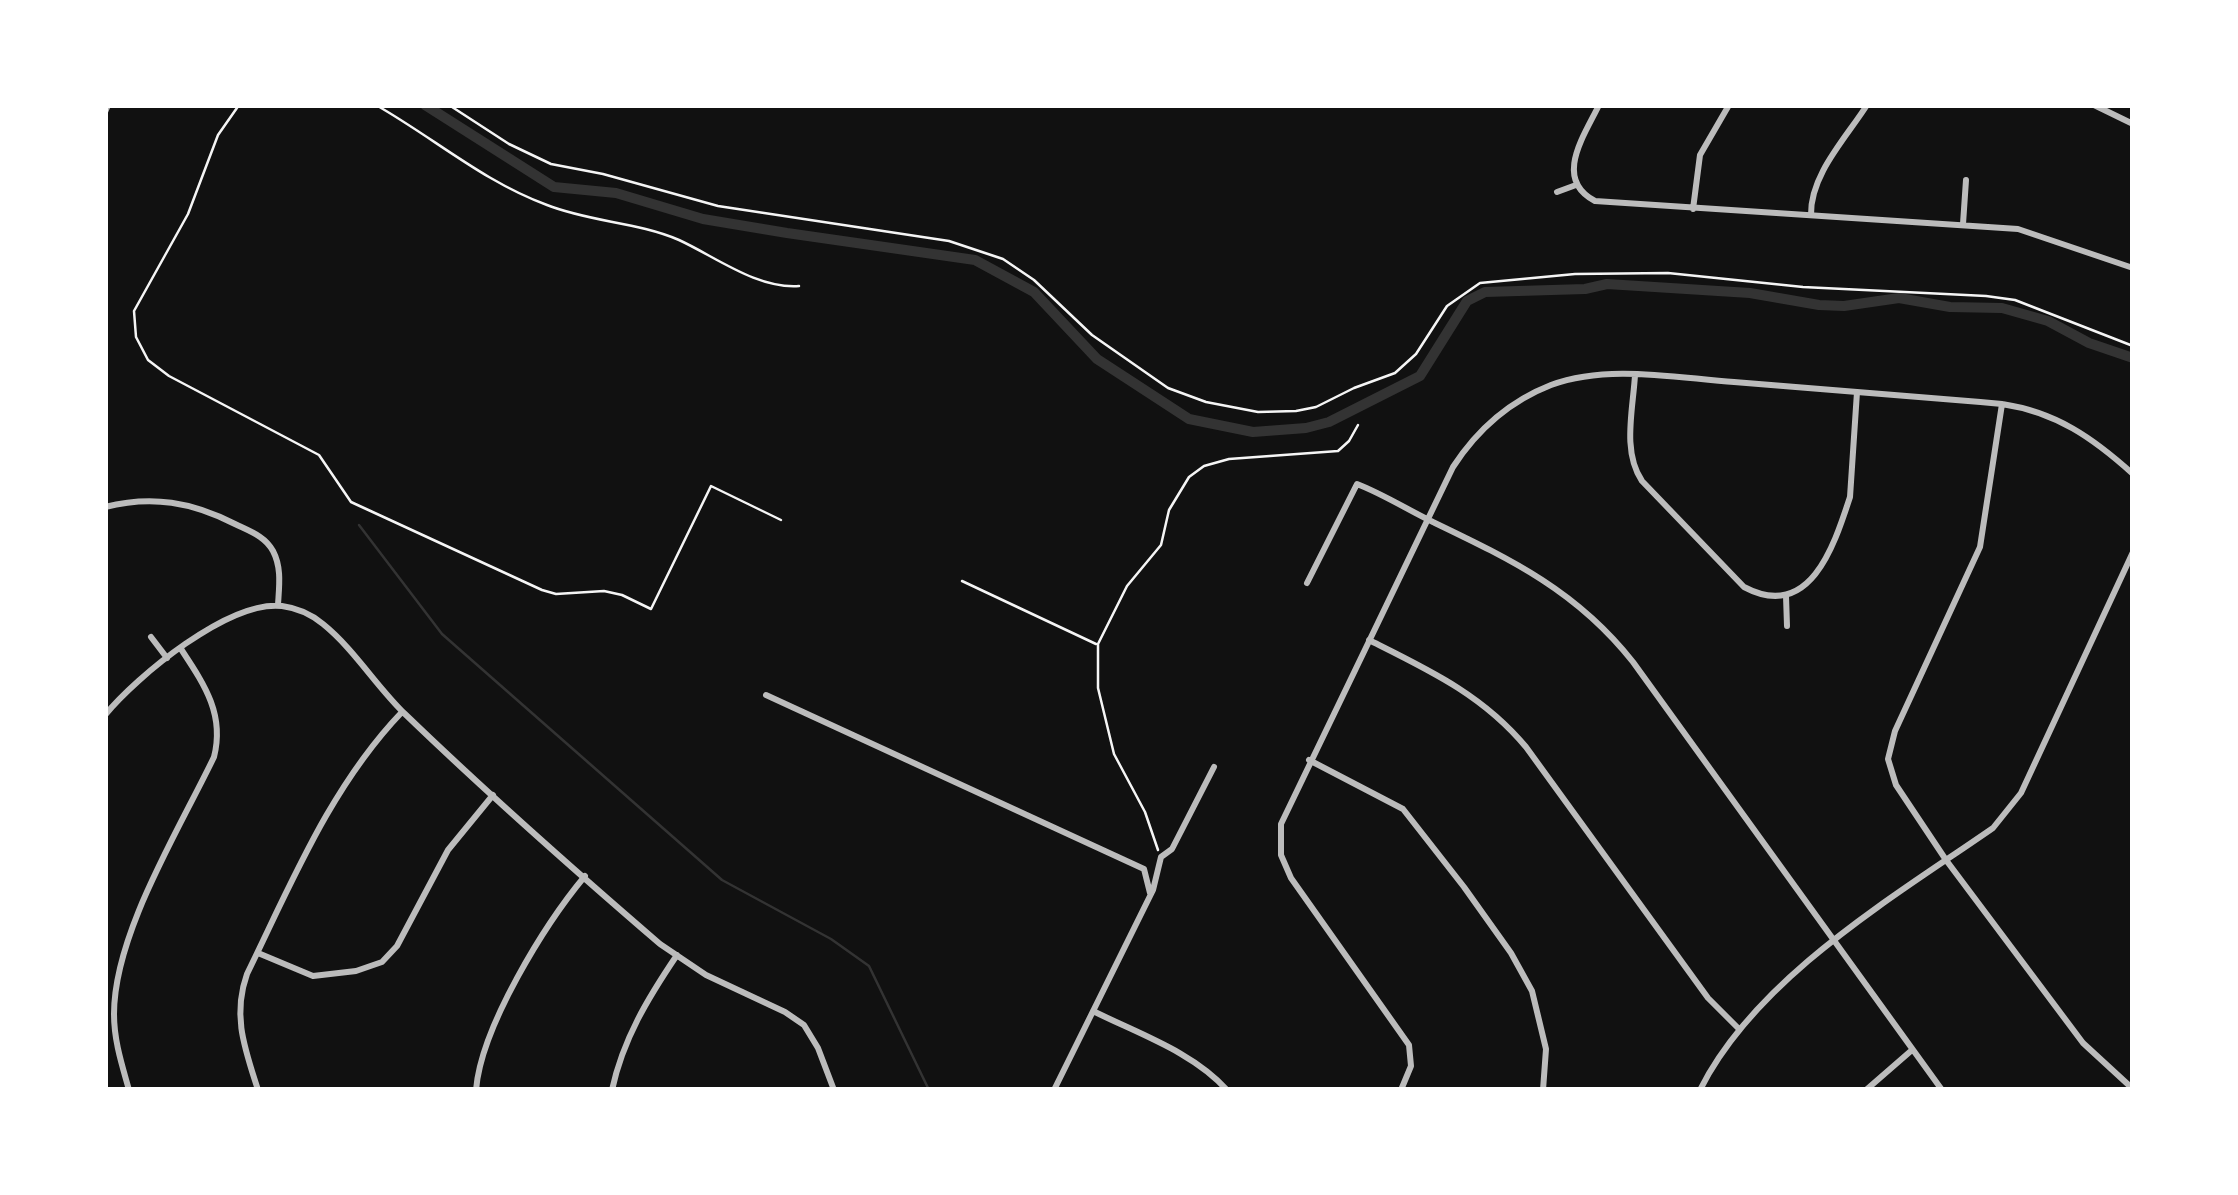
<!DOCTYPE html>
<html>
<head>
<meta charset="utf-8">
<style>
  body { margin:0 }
  #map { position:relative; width:2238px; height:1195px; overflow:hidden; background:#111; font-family:"Libre Baskerville",serif }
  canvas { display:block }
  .frame { position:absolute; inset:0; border:108px solid #fff; pointer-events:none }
</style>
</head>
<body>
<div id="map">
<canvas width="2238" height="1195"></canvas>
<div class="frame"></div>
</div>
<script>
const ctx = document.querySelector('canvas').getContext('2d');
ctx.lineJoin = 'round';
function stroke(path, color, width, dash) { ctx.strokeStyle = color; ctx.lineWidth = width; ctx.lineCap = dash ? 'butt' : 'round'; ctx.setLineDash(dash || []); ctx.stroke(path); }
const stream = new Path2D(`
  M359 525 442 634 722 880 831 939 869 966 929 1090`);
const canal = new Path2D(`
  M425 105 554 187 616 193 703 219 787 233 975 260 1034 292 1097 359 1189 419 1253 432 1306 428 1329 422 1420 376 1467 301 1485 292 1585 289 1607 284 1750 293 1819 305 1844 306 1899 298 1950 307 2002 308 2048 321 2089 343 2133 358`);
const path = new Path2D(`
  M239 105 218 135 188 214 134 311 136 337 148 360 169 376 319 455 351 502 542 590 556 594 604 591 622 595 651 609 711 486 781 520
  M376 105C434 138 484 182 547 205 590 222 637 222 679 240 716 257 757 289 799 286
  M449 105 509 144 551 164 603 174 718 206 949 241 1003 259 1034 280 1092 335 1168 388 1206 402 1258 412 1296 411 1316 407 1354 388 1395 373 1416 354 1447 306 1480 283 1575 274 1668 273 1803 287 1986 296 2015 300 2133 346
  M962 581 1096 644
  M1158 850 1145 812 1114 754 1098 688V644L1127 586 1161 545 1169 510 1189 477 1204 466 1229 459 1338 451 1349 441 1358 425`);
const minor = new Path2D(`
  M1599 105C1584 136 1553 179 1595 201L2018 229 2133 268
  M2094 105 2133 124
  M105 112 108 105
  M1557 192 1576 185
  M1693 209 1700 155 1729 105
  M1811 215C1810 175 1846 138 1867 105
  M1963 224 1966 180
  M1635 375C1633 410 1622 451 1642 481L1744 587C1810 622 1834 546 1850 497L1857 392
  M2002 404 1980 547 1895 731 1888 759 1896 785 1946 860 2083 1043 2133 1089
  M105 507C152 495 192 502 235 524 249 531 265 536 273 551 282 568 279 587 278 605
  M1307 583 1357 484C1383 494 1408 510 1433 522 1512 560 1577 591 1633 662L1942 1090
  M1786 596 1787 626
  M151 637 167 658
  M1369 640C1429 670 1483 695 1526 747L1708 998 1739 1029
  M766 695 1144 869 1150 893
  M105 715C137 676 229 600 282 606 297 608 311 614 323 624 354 649 376 686 405 714 487 793 574 870 660 944L706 975 785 1012 804 1025 818 1048 834 1090
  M1309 760 1403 809 1464 887 1511 953 1532 991 1546 1049 1543 1090
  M258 953 313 976 356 971 382 962 397 946 448 850 493 795
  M1093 1011C1139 1034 1193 1052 1227 1090
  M129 1090C122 1065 114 1041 114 1014 114 934 179 830 214 757 225 714 204 684 181 649
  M258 1090C245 1049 232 1016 247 974 292 882 331 786 402 712
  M476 1090C481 1027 545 924 585 876
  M612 1090C623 1039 648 998 677 955
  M1054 1090 1153 890 1161 857 1172 849 1214 767
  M1401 1090 1411 1066 1409 1045 1291 878 1281 855V824L1453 467C1477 430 1510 401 1551 385 1608 364 1676 378 1734 382 1824 389 1913 396 2002 404 2056 412 2093 438 2133 474
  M1700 1090C1756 978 1892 898 1993 828L2021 793 2133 552
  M1866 1090 1912 1050`);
stroke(stream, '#333', 2.5);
stroke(canal, '#333', 10);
stroke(path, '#f5f5f5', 2.5);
stroke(minor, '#bcbcbc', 6);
</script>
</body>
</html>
